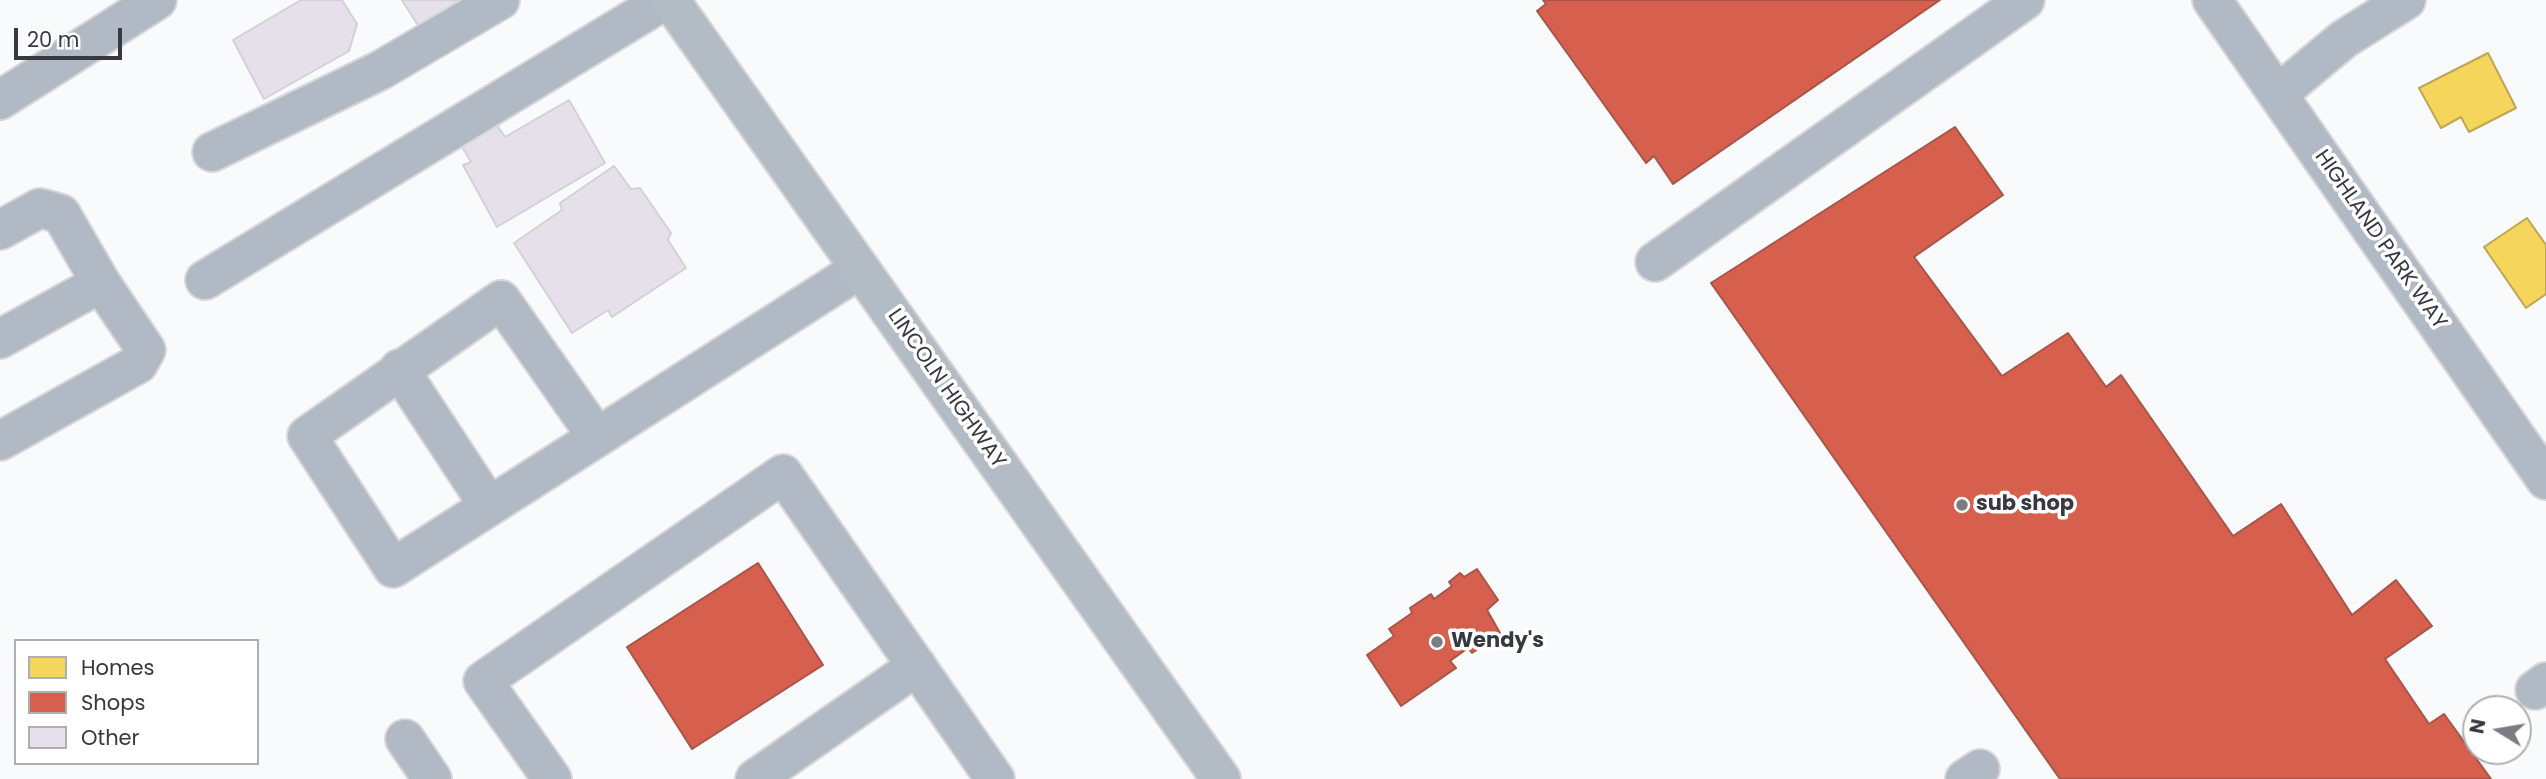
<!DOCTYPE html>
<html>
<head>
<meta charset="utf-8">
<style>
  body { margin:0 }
  #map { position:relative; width:2546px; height:779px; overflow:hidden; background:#f9fafc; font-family:Poppins,sans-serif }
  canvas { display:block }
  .legend { position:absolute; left:14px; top:639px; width:245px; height:126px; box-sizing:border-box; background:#fff; border:2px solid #afafb3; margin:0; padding:9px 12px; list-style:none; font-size:21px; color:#383840 }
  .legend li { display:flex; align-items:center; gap:14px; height:35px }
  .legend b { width:35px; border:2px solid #afafb3 }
  .north { position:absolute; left:2462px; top:695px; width:70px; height:70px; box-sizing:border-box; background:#fff; border:2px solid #afafb3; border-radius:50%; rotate:281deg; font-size:19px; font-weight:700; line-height:28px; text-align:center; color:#383840 }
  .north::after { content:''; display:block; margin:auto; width:24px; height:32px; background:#7c7c82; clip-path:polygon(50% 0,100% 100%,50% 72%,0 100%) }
  .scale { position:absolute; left:14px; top:28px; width:108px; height:32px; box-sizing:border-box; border:4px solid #383840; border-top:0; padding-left:9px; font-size:21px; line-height:24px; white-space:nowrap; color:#383840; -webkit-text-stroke:5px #fff; paint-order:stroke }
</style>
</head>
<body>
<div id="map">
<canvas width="2546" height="779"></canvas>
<ul class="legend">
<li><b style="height:19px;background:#f6d55c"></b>Homes</li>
<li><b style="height:19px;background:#d6604d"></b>Shops</li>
<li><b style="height:19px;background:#e6e0ea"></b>Other</li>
</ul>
<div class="north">N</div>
<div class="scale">20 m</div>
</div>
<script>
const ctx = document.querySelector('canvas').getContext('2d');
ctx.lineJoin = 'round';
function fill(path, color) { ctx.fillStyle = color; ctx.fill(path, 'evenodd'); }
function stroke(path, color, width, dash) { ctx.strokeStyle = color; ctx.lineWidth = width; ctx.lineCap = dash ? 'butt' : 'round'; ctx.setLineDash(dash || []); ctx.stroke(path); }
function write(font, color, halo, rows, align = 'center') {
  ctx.font = font + ' Poppins,sans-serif'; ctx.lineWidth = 7; ctx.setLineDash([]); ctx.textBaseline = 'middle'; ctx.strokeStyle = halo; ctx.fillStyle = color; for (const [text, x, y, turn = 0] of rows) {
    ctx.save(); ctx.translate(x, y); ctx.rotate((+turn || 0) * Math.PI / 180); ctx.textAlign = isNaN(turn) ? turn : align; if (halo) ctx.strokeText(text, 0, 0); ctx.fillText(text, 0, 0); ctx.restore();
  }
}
const homes = new Path2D(`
  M2488 53 2516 108 2469 132 2461 117 2441 128 2419 88Z
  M2527 218 2546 245V294L2526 308 2484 247Z`);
const shops = new Path2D(`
  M1543 0H1940L1673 184 1654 156 1646 163 1537 11 1546 4Z
  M1955 127 2003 195 1914 257 2002 376 2068 333 2106 387 2121 375 2233 536 2281 504 2352 615 2396 580 2432 626 2385 659 2429 724 2444 714 2491 779H2060L1711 283Z
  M758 563 823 665 692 749 627 647Z
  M1477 569 1498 600 1487 610 1500 633 1472 653 1468 648 1450 661 1456 668 1401 706 1367 655 1394 636 1389 629 1412 613 1410 608 1431 594 1434 599 1452 586 1449 582 1460 573 1464 577Z`);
const building = new Path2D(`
  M301 0H342L357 24 349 51 264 99 233 40Z
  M402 0H476L424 35Z
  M569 100 605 163 497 227 463 165 471 162 457 138 491 116 505 137Z
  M614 166 631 189 640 188 671 233 668 240 686 268 612 317 608 310 572 333 514 243 562 210 560 203Z`);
const minor = new Path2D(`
  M2212 0 2546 480
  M2278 94 2344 39 2406 0
  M0 100 157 0
  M212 152 381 70 500 0
  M0 230 40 208 61 214 101 283
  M1655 262 2025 0
  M205 280 665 0
  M0 339 101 283 146 350 138 364 0 441
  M399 369 489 506
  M597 437 501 300 307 436 393 568 860 269
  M2535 690 2546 682
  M405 739 432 779
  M552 779 483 681 783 474 995 779
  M755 779 917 666
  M1965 779 1980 769`);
const major = new Path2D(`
  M670 0 1221 779`);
const markers = [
  [1962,505,7,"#7c7c82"],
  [1437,642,7,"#7c7c82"]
];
const streetNames = [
  ["HIGHLAND PARK WAY",2380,240,55],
  ["LINCOLN HIGHWAY",946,389,55]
];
const poiNames = [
  ["sub shop",1976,505],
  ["Wendy's",1451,642]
];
fill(homes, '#f6d55c');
stroke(homes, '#bda654', 2);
fill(shops, '#d6604d');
stroke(shops, '#a75449', 2);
fill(building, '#e6e0ea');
stroke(building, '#d2d1d5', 2);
stroke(minor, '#d7d7d9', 42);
stroke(major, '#d7d7d9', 42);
stroke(minor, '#b1bac4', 38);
stroke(major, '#b3bcc5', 38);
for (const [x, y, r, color] of markers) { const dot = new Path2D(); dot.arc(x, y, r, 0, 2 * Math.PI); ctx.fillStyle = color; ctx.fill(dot); stroke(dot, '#fff', 2.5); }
write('21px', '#383840', '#fff', streetNames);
write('bold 21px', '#383840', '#fff', poiNames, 'left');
</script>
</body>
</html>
